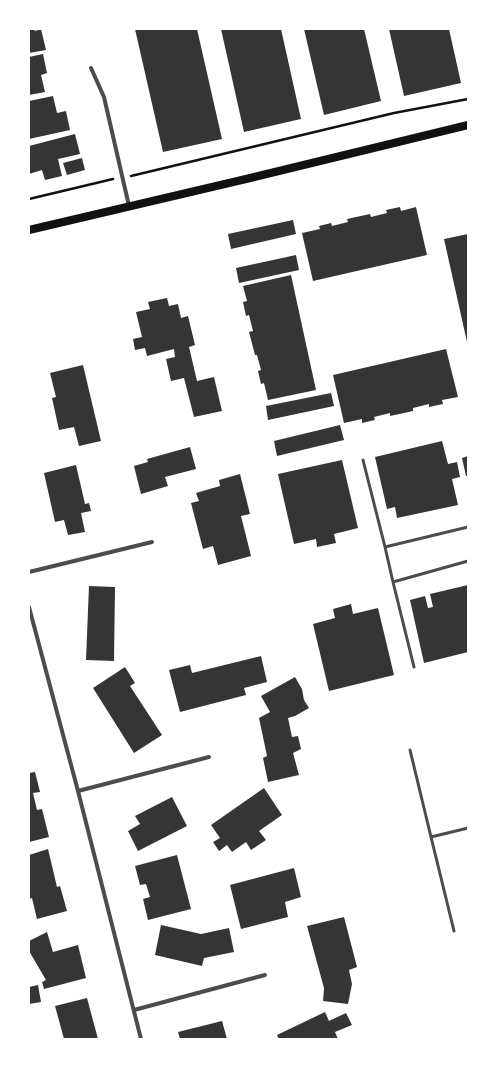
<!DOCTYPE html>
<html>
<head>
<meta charset="utf-8">
<style>
  body { margin:0 }
  #map { position:relative; width:497px; height:1068px; overflow:hidden; background:#fff; font-family:Helvetica,sans-serif }
  canvas { display:block }
  .frame { position:absolute; inset:0; border:30px solid #fff; pointer-events:none }
</style>
</head>
<body>
<div id="map">
<canvas width="497" height="1068"></canvas>
<div class="frame"></div>
</div>
<script>
const ctx = document.querySelector('canvas').getContext('2d');
ctx.lineJoin = 'round';
function fill(path, color) { ctx.fillStyle = color; ctx.fill(path, 'evenodd'); }
function stroke(path, color, width, dash) { ctx.strokeStyle = color; ctx.lineWidth = width; ctx.lineCap = dash ? 'butt' : 'round'; ctx.setLineDash(dash || []); ctx.stroke(path); }
const building = new Path2D(`
  M29 29H34L35 31 41 29 46 50 29 53Z
  M135 29H197L222 139 163 152Z
  M221 29H281L301 119 244 132Z
  M304 29H364L381 101 324 115Z
  M389 29H449L461 83 404 96Z
  M43 54 47 73 41 75 45 92 29 95V57Z
  M53 96 57 113 66 111 70 130 29 139V101Z
  M75 134 80 154 58 159 62 176 45 180 42 170 29 174V146Z
  M82 158 85 170 67 175 63 163Z
  M400 207 401 211 416 207 427 255 313 281 302 233 320 229 319 226 331 223 332 226 348 222 347 219 370 214 371 217 387 213 386 210Z
  M293 220 296 234 231 249 228 234Z
  M468 234V342H467L444 239Z
  M296 255 299 270 239 283 236 268Z
  M291 275 316 390 268 400 264 383 261 384 258 371 261 370 257 355H255L249 332 253 331 249 315 246 316 243 302 247 301 243 286Z
  M167 298 169 306 178 304 181 318 188 316 195 345 189 347 197 381 214 377 222 411 194 417 184 378 171 381 166 359 175 357 174 349 147 356 145 348 135 350 133 339 142 337 136 312 150 309 148 302Z
  M446 349 458 397 442 400 443 404 429 407V404L413 408V411L390 416V413L374 417 375 420 362 423V419L344 423 333 375Z
  M83 365 101 441 79 446 74 427 59 430 52 398 56 397 50 373Z
  M331 393 334 406 268 420 266 406Z
  M340 425 344 440 277 456 274 441Z
  M442 441 448 464 457 462 460 477 452 479 458 505 397 518 395 507 387 509 375 457Z
  M190 447 196 469 165 477 168 486 141 494 134 466 148 462 147 459Z
  M468 456V476H466L462 458Z
  M342 460 358 528 334 534 336 543 317 547 316 539 294 544 278 474Z
  M76 465 85 504 89 503 91 511 81 513 85 532 68 535 64 520 55 522 44 473Z
  M240 474 250 514 241 516 251 556 218 565 213 546 203 549 191 503 199 501 196 493 220 486 219 480Z
  M468 585V652L424 663 410 600 425 596 428 608 433 607 430 594Z
  M89 586 115 587 114 661 86 660Z
  M351 604 353 614 378 608 394 675 329 691 313 624 335 618 333 609Z
  M261 656 267 682 244 688 246 695 180 712 169 670 190 665 192 673Z
  M125 667 135 683 130 686 162 735 134 753 93 688Z
  M295 677 302 689 304 700 309 708 295 716 288 718 292 737 298 736 301 749 293 753 299 775 268 782 263 758 267 756 259 718 270 712 261 696Z
  M35 772 40 792 33 793 37 810 42 809 49 837 29 842V773Z
  M264 788 282 815 259 831 266 840 251 850 246 842 232 852 227 845 219 851 213 842 220 838 211 825Z
  M172 797 187 826 138 851 128 831 140 824 135 816Z
  M48 849 57 887 60 886 67 911 37 919 32 898 29 899V855Z
  M177 855 191 909 148 920 143 899 150 897 146 884 140 885 135 866Z
  M294 868 301 897 285 902 288 917 241 929 230 885Z
  M344 917 357 967 349 970 352 984 348 1004 323 1001 324 988 307 926Z
  M161 925 201 934 229 928 234 952 204 958 202 966 155 955Z
  M47 932 53 952 78 945 86 978 44 989 42 982 46 980 29 951V941Z
  M38 985 41 1002 29 1004V987Z
  M87 998 98 1039H64L55 1006Z
  M325 1012 329 1021 346 1013 352 1025 335 1032 338 1039H279L277 1035Z
  M222 1021 227 1039H180L178 1032Z`);
const path = new Path2D(`
  M131 176 394 113 468 99
  M29 199 113 179`);
const service = new Path2D(`
  M363 460 385 547
  M468 527 385 547 393 582 468 561
  M393 582 414 667
  M410 750 431 837 468 828
  M431 837 454 931`);
const minor = new Path2D(`
  M91 68 104 97 129 206
  M29 572 152 542
  M29 607 78 791 141 1039
  M78 791 209 757
  M134 1010 265 975`);
const secondary = new Path2D(`
  M29 230 246 179 468 125`);
fill(building, '#353535');
stroke(path, '#111', 2.5);
stroke(service, '#4c4c4c', 3);
stroke(minor, '#4c4c4c', 4);
stroke(secondary, '#111', 8);
</script>
</body>
</html>
